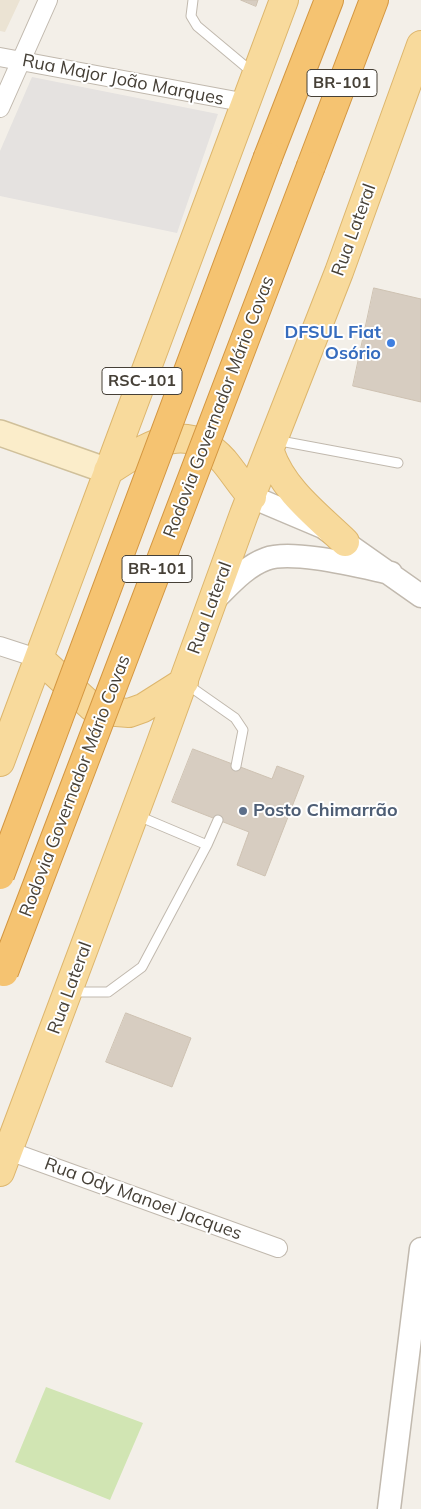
<!DOCTYPE html>
<html>
<head>
<meta charset="utf-8">
<style>
  body { margin:0 }
  canvas { display:block; background:#f3efe8 }
</style>
</head>
<body>
<canvas width="421" height="1509"></canvas>
<script>
const ctx = document.querySelector('canvas').getContext('2d');
ctx.lineJoin = 'round';
function fill(path, color) { ctx.fillStyle = color; ctx.fill(path, 'evenodd'); }
function stroke(path, color, width, dash) { ctx.strokeStyle = color; ctx.lineWidth = width; ctx.lineCap = dash ? 'butt' : 'round'; ctx.setLineDash(dash || []); ctx.stroke(path); }
function write(font, color, halo, rows, align = 'center') {
  ctx.font = font + ' Mulish,sans-serif'; ctx.lineWidth = 4; ctx.setLineDash([]); ctx.textBaseline = 'middle'; ctx.strokeStyle = halo; ctx.fillStyle = color; for (const [text, x, y, turn = 0] of rows) {
    ctx.save(); ctx.translate(x, y); ctx.rotate((+turn || 0) * Math.PI / 180); ctx.textAlign = isNaN(turn) ? turn : align; if (halo) ctx.strokeText(text, 0, 0); ctx.fillText(text, 0, 0); ctx.restore();
  }
}
const education = new Path2D(`
  M0 0H20L5 32 0 31Z`);
const green = new Path2D(`
  M46 1387 143 1423 110 1500 15 1462Z`);
const parking = new Path2D(`
  M32 77 218 114 177 233 0 196V151Z`);
const building = new Path2D(`
  M241 0H258L256 6Z
  M374 288 421 299V402L353 386Z
  M193 749 272 779 277 766 304 776 265 876 237 865 249 832 172 802Z
  M126 1013 191 1038 172 1087 106 1062Z`);
const service = new Path2D(`
  M193 0 191 16 197 26 252 72
  M275 440 398 463
  M185 683 235 718 243 730 236 766
  M136 815 207 845
  M71 992H108L142 967 207 845 218 820`);
const minor = new Path2D(`
  M0 57 247 103
  M0 108 48 0
  M0 646 40 659
  M9 1151 278 1248`);
const tertiary = new Path2D(`
  M252 497 323 527 421 596
  M212 602C228 587 244 567 266 559 292 549 362 567 391 573
  M389 1509 421 1249`);
const secondary = new Path2D(`
  M0 433 108 471`);
const primary = new Path2D(`
  M270 452C283 490 317 515 345 542
  M108 471C147 447 185 417 224 461 234 473 242 486 252 497
  M40 659 92 707 104 711 129 713 143 708 184 682
  M0 762 284 0
  M0 1172 159 748 244 514 339 272 421 45`);
const motorway = new Path2D(`
  M268 157 329 0
  M311 166 374 0`);
const motorwayBridge = new Path2D(`
  M0 875 268 157
  M4 972 311 166`);
const markers = [
  [391,343,5,"#3f7fe0"],
  [243,811,5,"#5c6f8a"]
];
const shields = [
  [342,83,70],
  [142,381,80],
  [157,569,70]
];
const shieldNames = [
  ["BR-101",342,83],
  ["RSC-101",142,381],
  ["BR-101",157,569]
];
const streetNames = [
  ["Rua Major João Marques",123,80,11],
  ["Rua Lateral",354,230,-70],
  ["Rodovia Governador Mário Covas",219,407,-69],
  ["Rua Lateral",210,608,-70],
  ["Rodovia Governador Mário Covas",75,786,-69],
  ["Rua Lateral",70,988,-70],
  ["Rua Ody Manoel Jacques",143,1199,20]
];
const shopNames = [
  ["DFSUL Fiat",381,333],
  ["Osório",381,354]
];
const serviceNames = [
  ["Posto Chimarrão",253,811]
];
fill(education, '#ebe3d3');
fill(green, '#d1e5b3');
fill(parking, '#e5e2e0');
fill(building, '#d7cdc1');
stroke(building, '#cec2b2', 1);
stroke(service, '#c1b9ae', 11);
stroke(minor, '#c1b9ae', 20);
stroke(tertiary, '#c1b9ae', 25);
stroke(secondary, '#d0c09a', 28);
stroke(primary, '#ddb66d', 30);
stroke(motorway, '#d49741', 30);
stroke(service, '#fff', 9);
stroke(minor, '#fff', 18);
stroke(tertiary, '#fff', 22);
stroke(secondary, '#fbedca', 25);
stroke(primary, '#f8da9c', 28);
stroke(motorway, '#f5c371', 28);
stroke(motorwayBridge, '#d49741', 30, []);
stroke(motorwayBridge, '#f5c371', 28);
for (const [x, y, r, color] of markers) { const dot = new Path2D(); dot.arc(x, y, r, 0, 2 * Math.PI); ctx.fillStyle = color; ctx.fill(dot); stroke(dot, '#fff', 2); }
for (const [x, y, w] of shields) { const box = new Path2D(); box.roundRect(x - w / 2, y - 13.5, w, 27, 4); ctx.fillStyle = '#fff'; ctx.fill(box); stroke(box, '#464037', 1); }
write('bold 16px', '#464037', null, shieldNames);
write('18px', '#464037', '#fff', streetNames);
write('bold 18px', '#366cbe', '#fff', shopNames, 'right');
write('bold 18px', '#4e5e75', '#fff', serviceNames, 'left');
</script>
</body>
</html>
